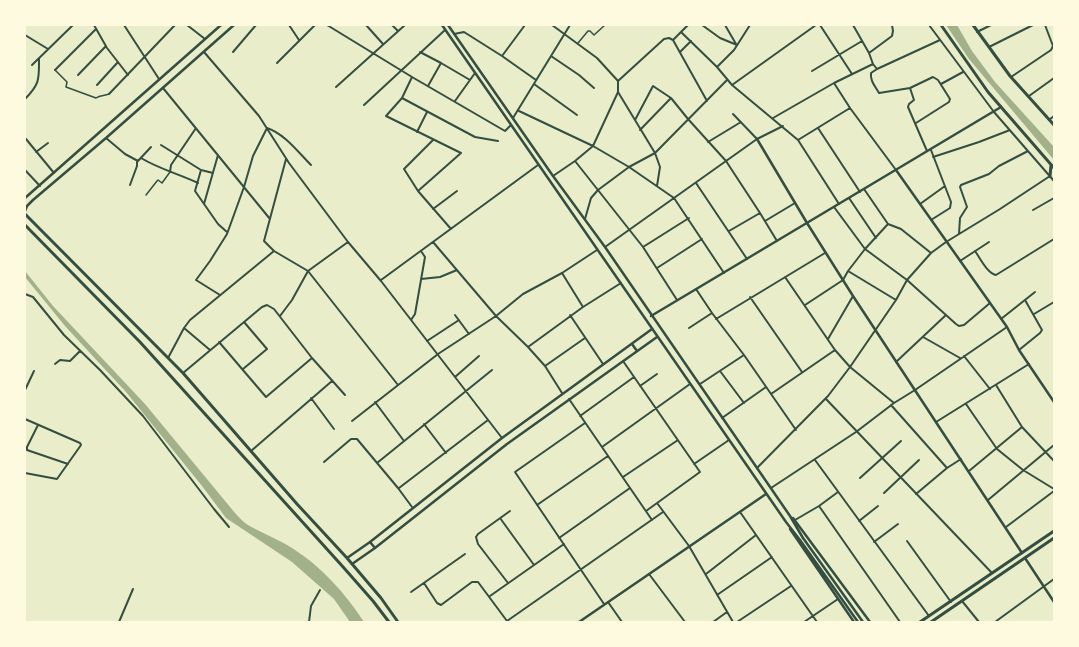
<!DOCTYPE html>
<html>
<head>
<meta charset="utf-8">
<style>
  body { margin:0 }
  #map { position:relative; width:1079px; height:647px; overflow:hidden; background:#e9edc9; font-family:Figtree,sans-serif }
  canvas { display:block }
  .frame { position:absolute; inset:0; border:26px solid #fefae0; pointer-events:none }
</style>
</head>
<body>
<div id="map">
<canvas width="1079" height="647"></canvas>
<div class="frame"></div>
</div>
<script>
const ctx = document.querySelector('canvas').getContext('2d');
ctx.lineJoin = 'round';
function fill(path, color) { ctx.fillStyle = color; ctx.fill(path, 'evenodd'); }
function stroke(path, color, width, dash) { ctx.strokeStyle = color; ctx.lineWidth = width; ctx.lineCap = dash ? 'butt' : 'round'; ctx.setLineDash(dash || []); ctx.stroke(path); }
const water = new Path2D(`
  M946 25H957L972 51 995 82 1054 147V160L969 59Z
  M25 271 53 306 145 404 235 513C239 517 243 522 248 525 262 533 278 539 292 548 321 566 345 593 364 622H350L334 599 292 562 226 518 202 486 126 392 65 326 25 277Z`);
const pedestrian = new Path2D(`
  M578 43 588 31H590L594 35 605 25
  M55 70 67 82 66 87 96 98C100 95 104 96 109 94
  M146 195 157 181 158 180 162 183 170 172`);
const minor = new Path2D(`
  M94 25 107 48 128 75
  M124 25 159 79
  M187 25 205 39
  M289 25 299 40
  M327 25 412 77 505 131 511 125
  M366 25 383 44
  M392 25 398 31
  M552 25 597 58 618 81V92L593 146 575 161 553 176
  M702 25 720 38 737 45
  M725 25 736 44
  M820 25 852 74
  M853 25 869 53 873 64 877 69 940 40
  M929 25 994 112 1054 181
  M681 32 717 67 732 85 798 140 839 204
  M977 32 991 25
  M454 34 464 32 502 56 536 80
  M25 35 48 49
  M673 40 688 25
  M989 47 1033 25
  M204 52 259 116 289 163 348 242 381 281 502 438
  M233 52 256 25
  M420 52 441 63 428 86
  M680 52 691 41
  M869 53 892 36 893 31 892 25
  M502 56 525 25
  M551 56 579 75 594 88
  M277 63 315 25
  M441 63 470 80
  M32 65 73 25
  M717 67 734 50 750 25
  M877 69 871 73C870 81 875 86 879 93L910 88 933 77 938 80 950 99 949 102 916 123
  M55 70 96 29
  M812 71 862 41
  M78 75 106 46
  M412 77 402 98 386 116 461 153 418 191
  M1011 77 1051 50 1053 46 1045 25
  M618 81 664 39 669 38 673 40 707 101
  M834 83 850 108 896 170
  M534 84 577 115
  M941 84 963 72
  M97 85 118 62
  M732 85 816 25
  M336 87 405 25
  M163 88 270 219
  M910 88 914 100 909 104 908 107 927 151
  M618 92 655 153 660 167 657 186
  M109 94 175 25
  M1029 96 1054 78
  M402 98 475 137 498 141
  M25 99C40 84 39 79 39 59
  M455 101 475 73
  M364 105 445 30
  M519 111 593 146 629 167 674 198 724 273
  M733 114 757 139
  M513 118 570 25
  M773 118 834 83 873 64
  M635 120 653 86 671 98 688 119 726 161 760 213 777 241
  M1049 120 1054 116
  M818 128 860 192
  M640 130 671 98
  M417 132 427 112
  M106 138 125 154 138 161
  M26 139 54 173
  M433 140 404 169 418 191 451 229
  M798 140 850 108
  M708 142 741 122
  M161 145 201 170 213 173
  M931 150 951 202 950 208 931 220
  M36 152 48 143
  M933 157 979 142 1010 130
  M141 158C159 169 179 174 198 183
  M286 159 264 241 274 251 308 271 398 385
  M575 161 643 247 677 300
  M25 170 40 186
  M201 170 195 191 218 224 227 232
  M170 172 171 165 196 128
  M696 183 747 259
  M130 185 137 166V162L151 147
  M849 198 876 238
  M204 204 218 155
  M920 204 945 186
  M834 207 865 249 907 280 956 324 959 326 964 325 990 303
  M433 209 457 191
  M1033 210 1054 198
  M585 219 591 198 598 190 629 167 655 153 727 80
  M765 221 795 203
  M888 224 901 229 931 253
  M729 231 760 213
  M959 234 960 218 967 207 960 187 961 185 989 174 999 166 1028 151
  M433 242 496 316 528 347 545 366 562 393
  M605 247 757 139 783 126
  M643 247 689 218
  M975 251C980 258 987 273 996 275L1054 239
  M960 261 989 242
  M657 268 702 239
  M848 271 896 300
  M562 273 583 307
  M785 277 835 350 850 367 894 403
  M421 279 440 277 457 270
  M381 280 538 165
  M696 289 712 313 744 355 796 430
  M25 294 33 297 64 335 100 370 143 416 214 509 229 527
  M220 295 196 280 210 261 227 234 244 187 253 156 267 128C285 134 298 152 311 165
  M750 297 802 372
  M805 305 843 280 848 271 865 249 888 224 864 189
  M1034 314 1054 302
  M455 315 469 334
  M570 315 603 364
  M280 316 292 300 308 271 348 242
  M716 319 825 253
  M1001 319 1035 292
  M411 320 415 314 425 257 421 251
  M184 328 210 350
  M689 328 712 313
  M923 337 960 358
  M828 339 853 296
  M427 341 459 320
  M219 342 266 397 312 358
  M528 347 583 307 621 283
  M1019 350 1040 333 1042 330 1025 300
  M964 356 990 389
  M168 358 184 328 190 320 274 251
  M623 361 700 472 646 511
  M896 362 946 315
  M55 364 60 360 70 361 80 351
  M545 366 585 338
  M243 369 267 349 244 322
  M720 371 744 403
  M183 373 262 307 267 305 274 309 312 358 345 395
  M455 377 479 356
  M700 384 744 355
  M996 385 1022 427 1054 461
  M640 386 657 374
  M25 390 34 371
  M771 394 835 350
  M311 398 334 429
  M569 399 652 520
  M826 399 992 573
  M375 402 404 441
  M966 404 997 449 1023 470 1054 489
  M891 405 947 468
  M580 416 634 377
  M722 418 766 387
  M25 419 80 443 81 445 57 479 25 473
  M352 421 438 354 496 316 523 294 562 273 597 250
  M936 422 1029 364
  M585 423 515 472 604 604
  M424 424 446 453
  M38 425 27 447V450L68 464
  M602 447 690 384
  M251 451 332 381
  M815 460 929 616
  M324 462 351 439H357L398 488 412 507
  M377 463 492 370
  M694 464 729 440
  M757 468 828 396 850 367 896 300 907 280 931 253 946 242 1000 209 1050 176
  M969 471 1022 427
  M623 477 678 440
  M860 478 901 441
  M399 488 488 420
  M771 488 856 432 894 403 915 390 1007 327
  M884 493 919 460
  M916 494 947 468 961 459
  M988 500 1054 445
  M657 503 689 546 733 622
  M537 505 608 456
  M819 506 900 622
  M740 512 817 622
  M500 518 534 565
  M795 520 819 506 838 492
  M859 521 878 506
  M1006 527 1054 491
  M559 538 630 488
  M907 541 951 602
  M874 542 898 524
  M649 574 685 622
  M706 574 756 535
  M424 583 437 603 441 605 472 582H478L507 621
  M508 583 478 544 476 537 478 534 510 511
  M411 592 465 554
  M717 595 772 557
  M490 596 564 544
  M962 601 979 622
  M608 602 622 622
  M507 621 663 512
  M119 622 133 589
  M309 622 311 606 320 590
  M713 622 727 612
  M737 622 791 586
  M804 622 838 599
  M995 622 1054 579`);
const tertiary = new Path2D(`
  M757 139 807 223 853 296 1022 553
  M896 170 1007 327 1019 350 1054 402
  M25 198 221 25
  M25 211 27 206 33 200 106 138 234 25
  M651 316 1001 107
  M632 344 637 351
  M370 542 375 548
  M347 558 370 542 502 438 652 329
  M1025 558 1054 602
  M352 564 375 548 507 444 657 337
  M579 622 766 494`);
const secondary = new Path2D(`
  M442 25 786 522 800 540 858 622
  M448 25 553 176 605 247 790 516 803 538 863 622
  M793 518 870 622
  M790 529 854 622`);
const primary = new Path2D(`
  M941 25 988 92 1054 168
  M973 25 1010 76 1054 125
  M1050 176 1051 165
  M25 214 183 373 297 504 347 558 381 598 398 622
  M25 225 140 342 344 568 373 601 389 622
  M920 622 1054 531
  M931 622 1054 538`);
fill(water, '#a3b18a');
stroke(pedestrian, '#344e41', 1.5);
stroke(minor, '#344e41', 2);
stroke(tertiary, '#344e41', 2.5);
stroke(secondary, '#344e41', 2.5);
stroke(primary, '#344e41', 3);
</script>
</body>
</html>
